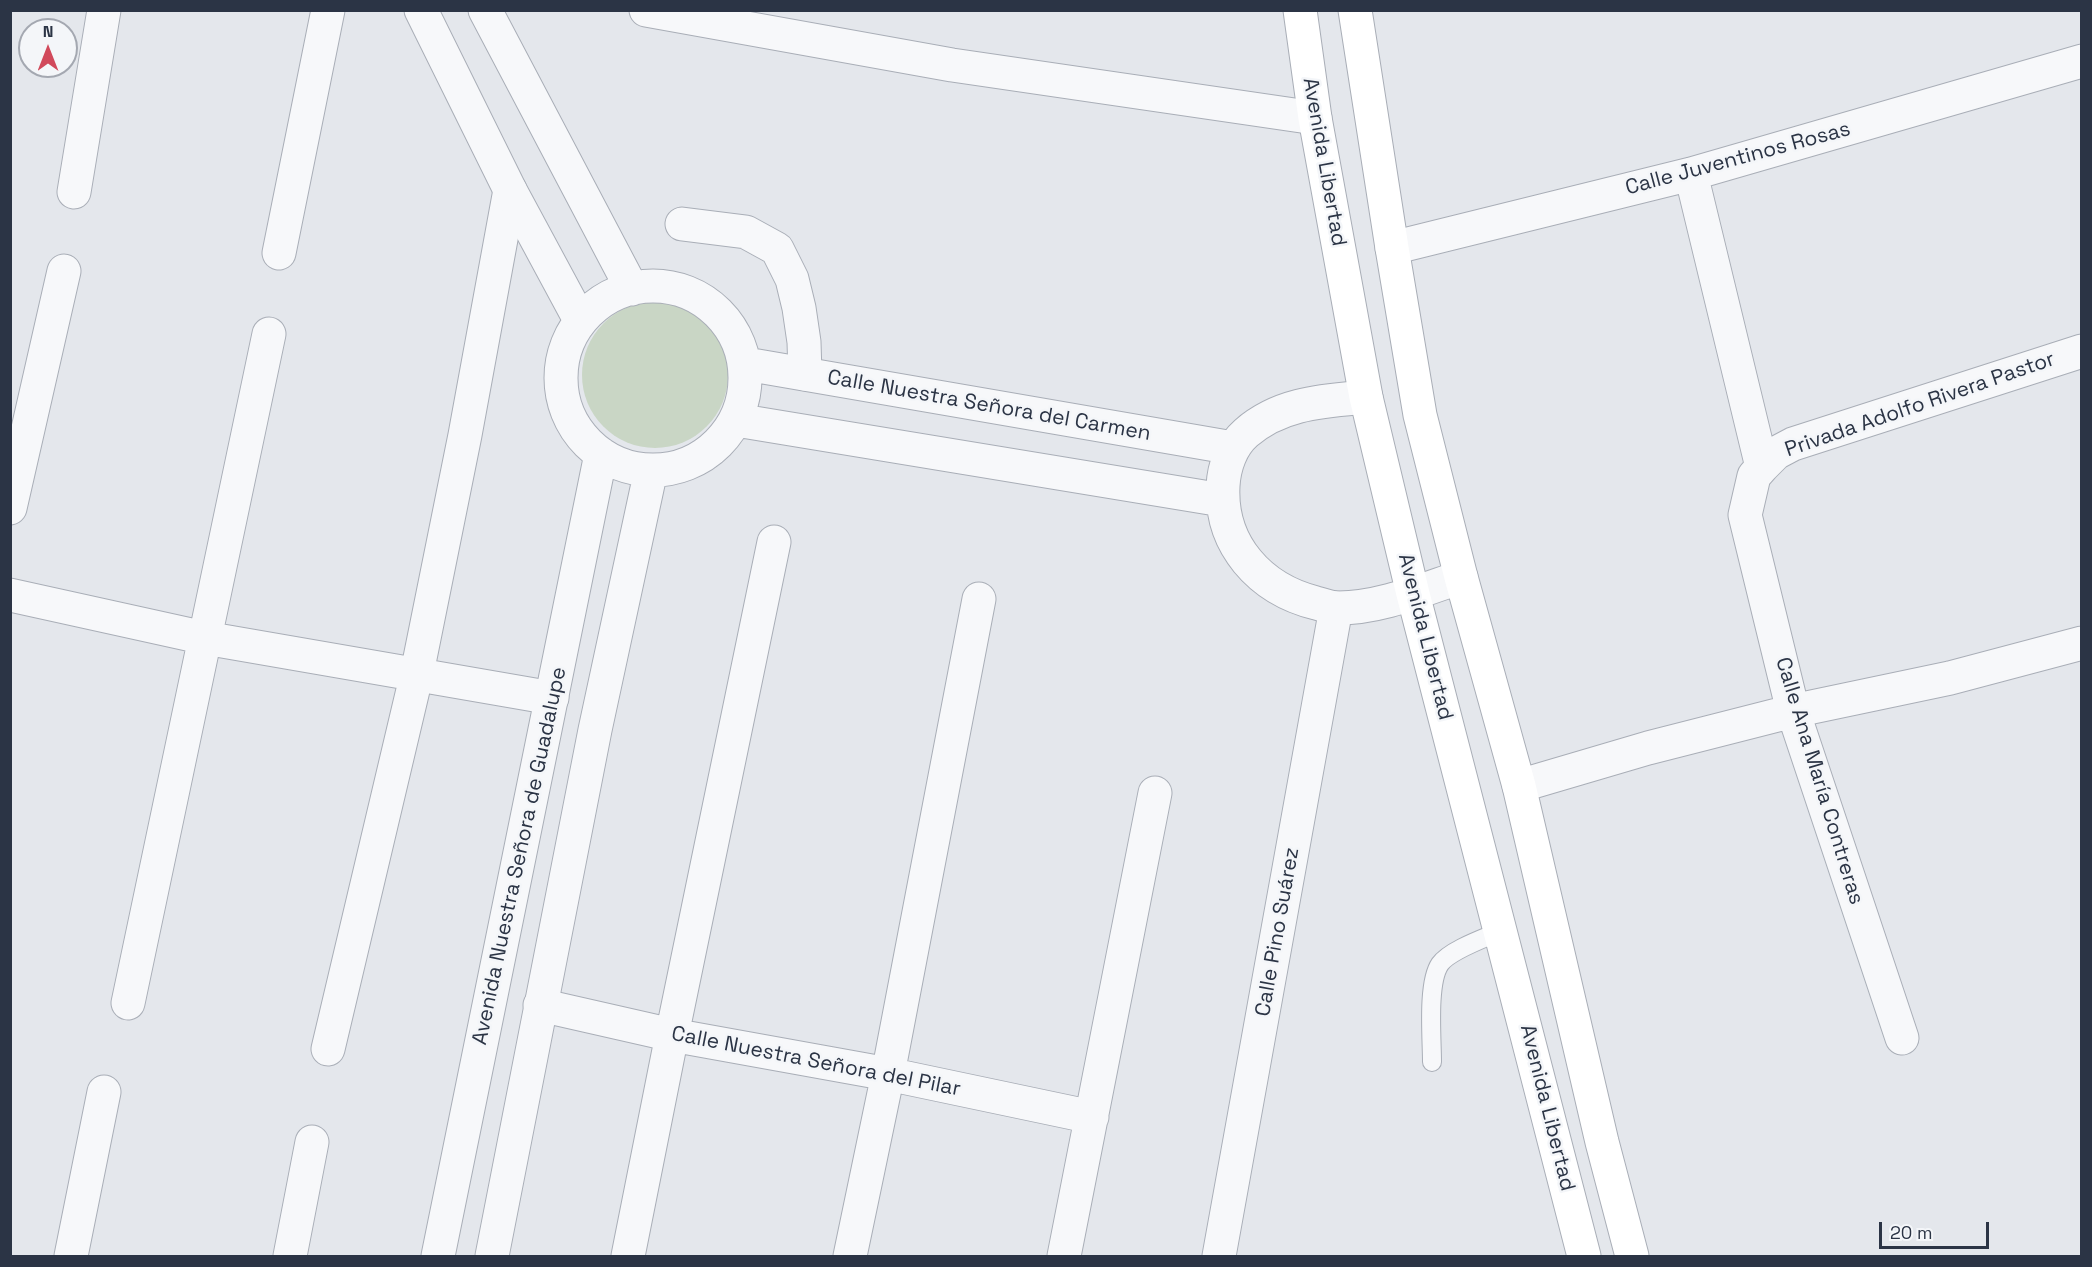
<!DOCTYPE html>
<html>
<head>
<meta charset="utf-8">
<style>
  body { margin:0 }
  #map { position:relative; width:2092px; height:1267px; overflow:hidden; background:#e4e7ec; font-family:"Space Grotesk",sans-serif }
  canvas { display:block }
  .frame { position:absolute; inset:0; border:12px solid #2b3445; pointer-events:none }
  .north { position:absolute; left:18px; top:18px; width:60px; height:60px; box-sizing:border-box; background:#f4f6f9; border:2px solid #a4a8b1; border-radius:50%; rotate:0deg; font-size:16px; font-weight:700; line-height:24px; text-align:center; color:#2b3445 }
  .north::after { content:''; display:block; margin:auto; width:21px; height:27px; background:#d1495b; clip-path:polygon(50% 0,100% 100%,50% 72%,0 100%) }
  .scale { position:absolute; left:1879px; top:1222px; width:110px; height:27px; box-sizing:border-box; border:3px solid #2b3445; border-top:0; padding-left:8px; font-size:18px; line-height:21px; white-space:nowrap; color:#2b3445; -webkit-text-stroke:4px #f4f6f9; paint-order:stroke }
</style>
</head>
<body>
<div id="map">
<canvas width="2092" height="1267"></canvas>
<div class="frame"></div>
<div class="north">N</div>
<div class="scale">20 m</div>
</div>
<script>
const ctx = document.querySelector('canvas').getContext('2d');
ctx.lineJoin = 'round';
function fill(path, color) { ctx.fillStyle = color; ctx.fill(path, 'evenodd'); }
function stroke(path, color, width, dash) { ctx.strokeStyle = color; ctx.lineWidth = width; ctx.lineCap = dash ? 'butt' : 'round'; ctx.setLineDash(dash || []); ctx.stroke(path); }
function write(font, color, halo, rows, align = 'center') {
  ctx.font = font + ' "Space Grotesk",sans-serif'; ctx.lineWidth = 5; ctx.setLineDash([]); ctx.textBaseline = 'middle'; ctx.strokeStyle = halo; ctx.fillStyle = color; for (const [text, x, y, turn = 0] of rows) {
    ctx.save(); ctx.translate(x, y); ctx.rotate((+turn || 0) * Math.PI / 180); ctx.textAlign = isNaN(turn) ? turn : align; if (halo) ctx.strokeText(text, 0, 0); ctx.fillText(text, 0, 0); ctx.restore();
  }
}
const green = new Path2D(`
  M582 375a73 73 0 1 1 146 0a73 73 0 1 1-146 0Z`);
const service = new Path2D(`
  M1432 1062C1432 1038 1427 983 1440 964 1450 950 1485 938 1501 931`);
const minor = new Path2D(`
  M646 10 952 65 1315 118
  M1691 174 1762 467 1754 476 1745 515 1793 711 1902 1038
  M74 192 104 10
  M682 224 746 232 777 249 792 279 799 308 804 342 805 374
  M1392 248 1691 174 2082 61
  M279 253 328 10
  M1762 467 1776 453 1793 444 2082 351
  M10 508 64 271
  M10 595 205 638 552 698
  M1519 786 1648 748 1793 711 1950 678 2082 643
  M128 1003 269 334
  M540 1005 672 1035 888 1074 1092 1117
  M328 1049 417 673 465 435 510 190
  M71 1256 104 1092
  M290 1256 312 1142
  M628 1256 672 1035 774 542
  M850 1256 888 1074 979 599
  M1064 1256 1155 793
  M1219 1256 1336 608`);
const tertiary = new Path2D(`
  M421 10 510 190 580 320
  M485 10 632 289
  M561 378a92 92 0 1 1 184 0a92 92 0 1 1-184 0Z
  M746 364 1233 448
  M1366 397C1323 401 1280 403 1246 433 1231 446 1224 467 1223 486 1220 545 1260 589 1316 603 1323 605 1331 608 1338 608 1380 608 1422 590 1461 577
  M736 420 1222 500
  M438 1256 601 454
  M492 1256 595 730 651 470`);
const secondary = new Path2D(`
  M1300 10 1315 118 1366 397 1413 594 1584 1256
  M1355 10 1392 248 1420 415 1461 577 1519 786 1602 1142 1632 1256`);
const streetNames = [
  ["Calle Juventinos Rosas",1738,159,-15],
  ["Avenida Libertad",1324,162,80],
  ["Privada Adolfo Rivera Pastor",1920,405,-19],
  ["Calle Nuestra Señora del Carmen",989,406,10],
  ["Avenida Libertad",1425,637,76],
  ["Calle Ana María Contreras",1819,781,73],
  ["Avenida Nuestra Señora de Guadalupe",520,856,-78],
  ["Calle Pino Suárez",1278,932,-80],
  ["Calle Nuestra Señora del Pilar",816,1062,11],
  ["Avenida Libertad",1547,1108,76]
];
fill(green, '#c9d6c5');
stroke(service, '#a9aeb7', 20);
stroke(minor, '#a9aeb7', 35);
stroke(tertiary, '#a9aeb7', 35);
stroke(secondary, '#a9aeb7', 35);
stroke(service, '#f7f8fa', 18);
stroke(minor, '#f7f8fa', 33);
stroke(tertiary, '#f7f8fa', 33);
stroke(secondary, '#fff', 33);
write('21px', '#2b3445', '#f4f6f9', streetNames);
</script>
</body>
</html>
